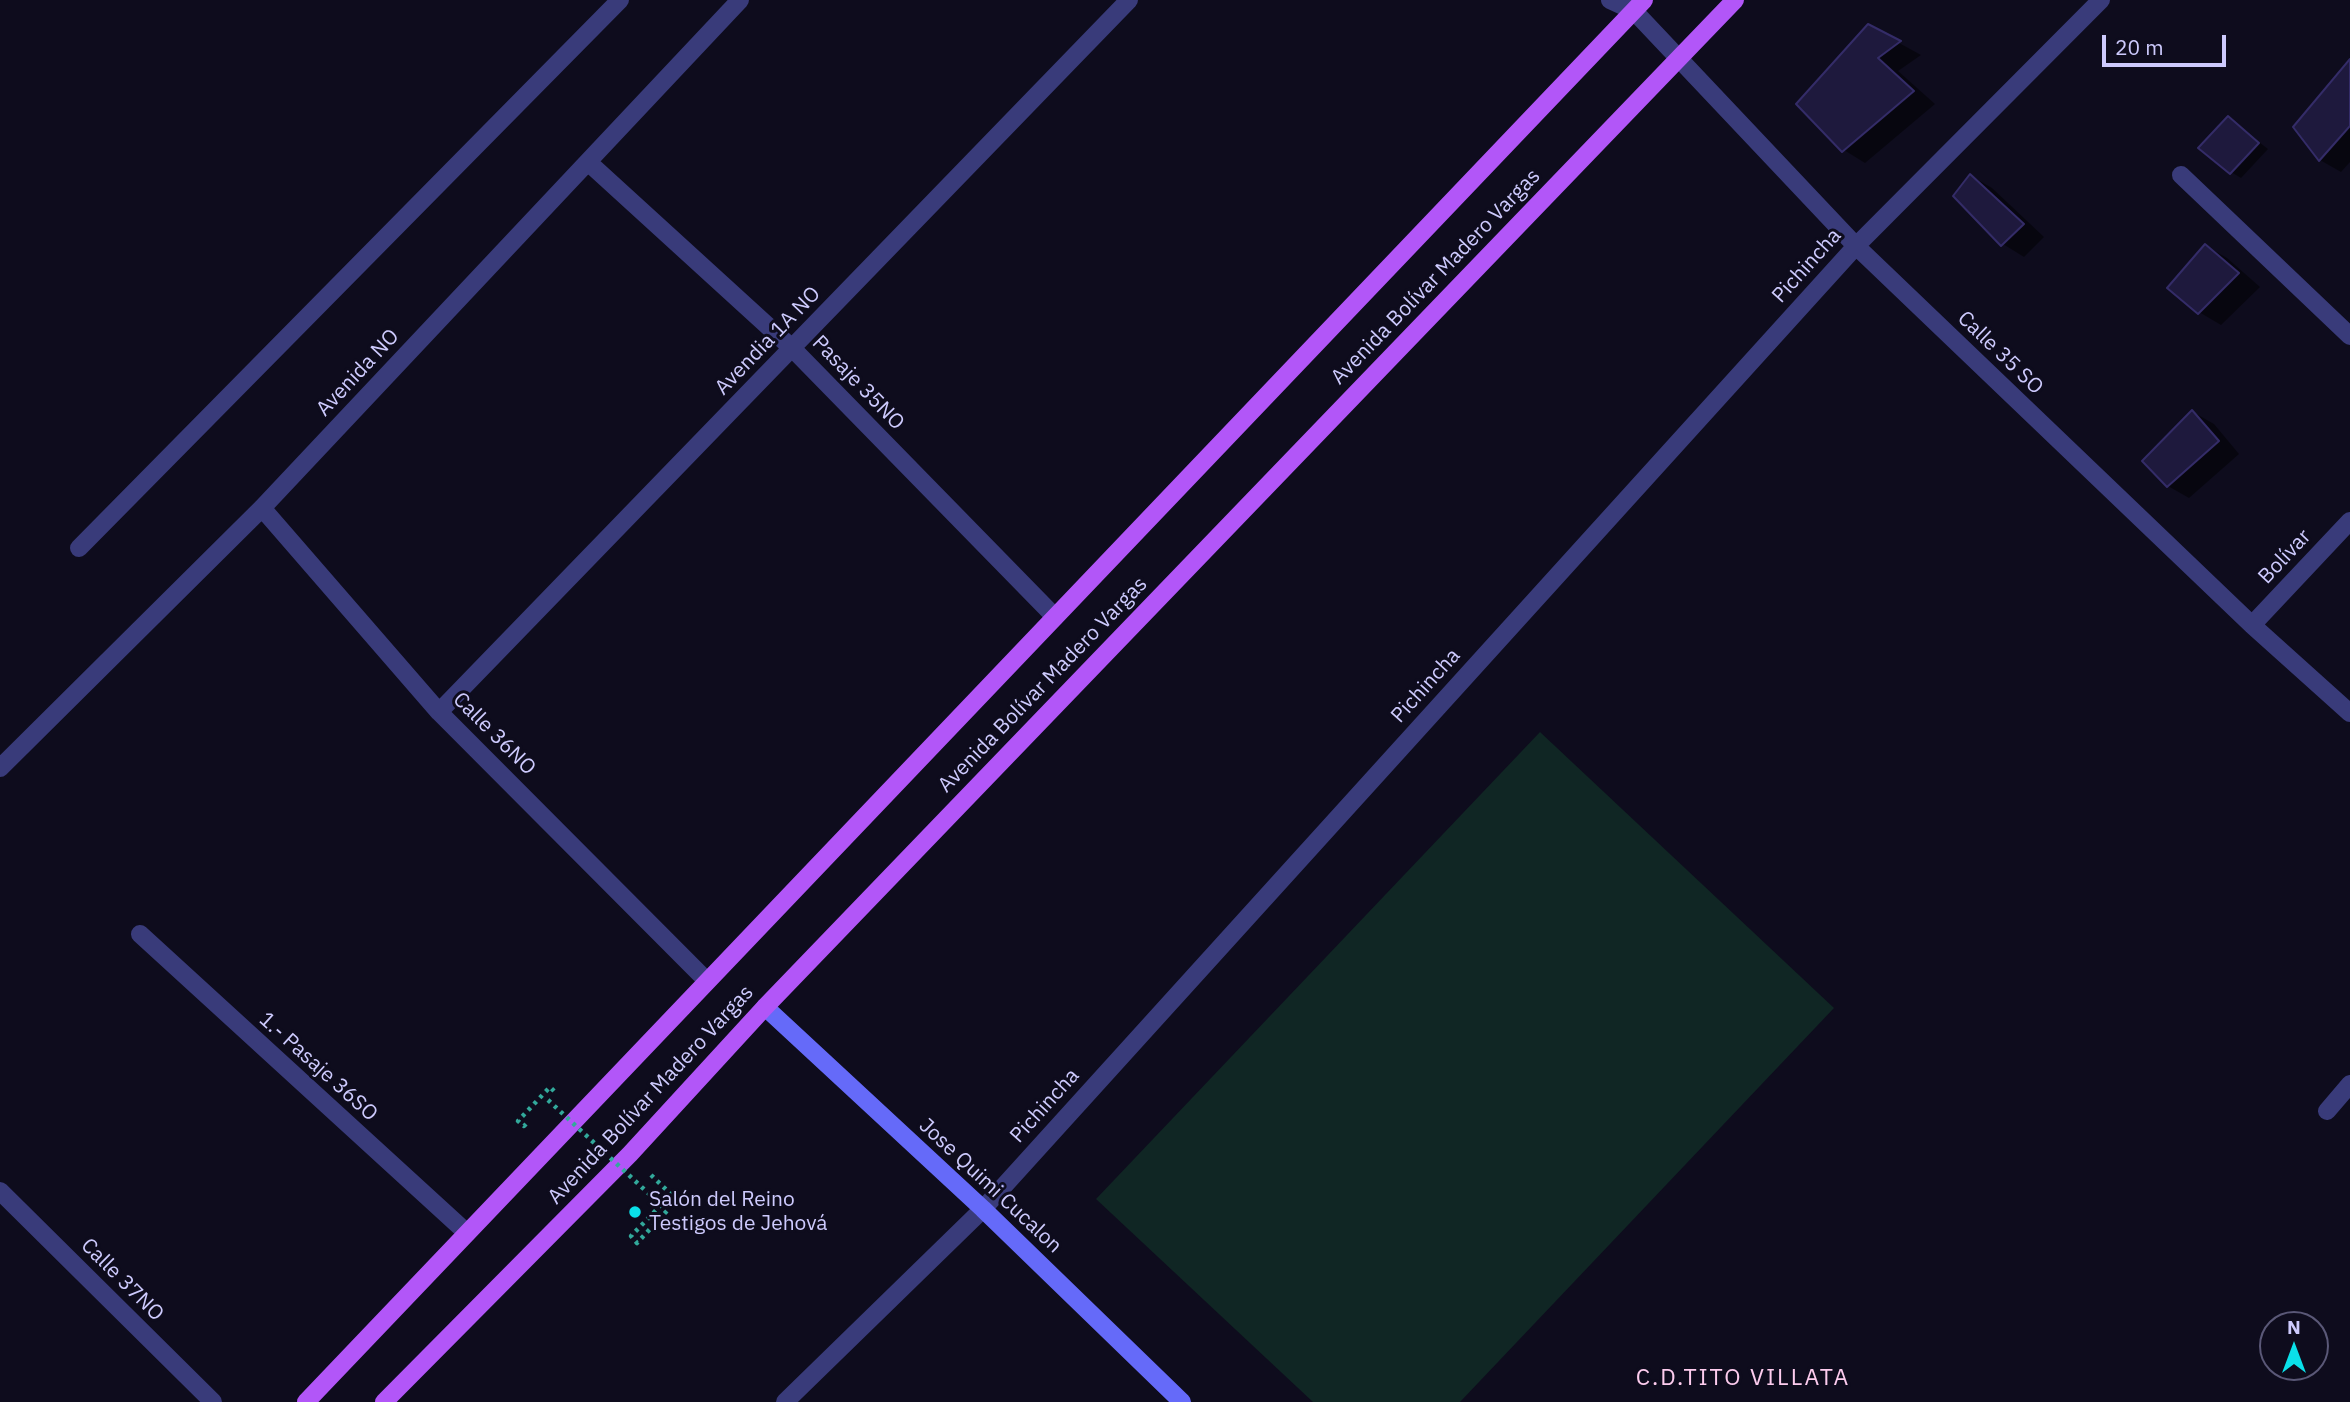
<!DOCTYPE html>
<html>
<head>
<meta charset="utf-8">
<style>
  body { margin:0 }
  #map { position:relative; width:2350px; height:1402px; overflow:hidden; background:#0e0c1d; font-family:"IBM Plex Sans",sans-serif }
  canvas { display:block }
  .north { position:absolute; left:2259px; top:1311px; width:70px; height:70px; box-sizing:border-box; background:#0e0c1d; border:2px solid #5a5877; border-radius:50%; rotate:0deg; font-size:19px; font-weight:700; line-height:28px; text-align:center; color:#cdcafd }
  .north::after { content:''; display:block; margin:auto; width:24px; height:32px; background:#0ae0e9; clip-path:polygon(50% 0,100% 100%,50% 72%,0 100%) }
  .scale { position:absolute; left:2102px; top:35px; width:124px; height:32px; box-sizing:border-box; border:4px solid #cdcafd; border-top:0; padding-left:9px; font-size:21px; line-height:24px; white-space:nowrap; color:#cdcafd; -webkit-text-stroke:5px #0e0c1d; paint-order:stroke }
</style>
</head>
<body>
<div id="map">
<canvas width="2350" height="1402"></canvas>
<div class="north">N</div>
<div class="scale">20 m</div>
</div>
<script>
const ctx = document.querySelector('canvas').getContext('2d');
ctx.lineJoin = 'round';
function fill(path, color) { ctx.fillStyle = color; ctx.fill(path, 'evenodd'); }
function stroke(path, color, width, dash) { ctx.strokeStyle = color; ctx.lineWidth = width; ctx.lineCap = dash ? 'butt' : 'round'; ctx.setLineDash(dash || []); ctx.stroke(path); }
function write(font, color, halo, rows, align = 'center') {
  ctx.font = font + ' "IBM Plex Sans",sans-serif'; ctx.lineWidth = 6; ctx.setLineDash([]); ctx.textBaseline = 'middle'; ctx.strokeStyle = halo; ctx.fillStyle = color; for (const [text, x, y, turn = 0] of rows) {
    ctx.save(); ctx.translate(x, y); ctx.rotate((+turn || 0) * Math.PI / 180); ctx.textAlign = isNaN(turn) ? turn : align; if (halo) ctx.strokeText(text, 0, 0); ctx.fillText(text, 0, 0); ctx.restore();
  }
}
const green = new Path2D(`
  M1540 732 1834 1008 1460 1402H1313L1096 1199Z`);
const shadow = new Path2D(`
  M1868 26 1921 55 1898 71 1935 104 1865 163 1844 150Z
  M2350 62V162L2341 172 2320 160Z
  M2229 119 2268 149 2241 178 2231 172Z
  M1971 176 1992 188 2044 237 2024 257 2003 244Z
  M2206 246 2227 258 2260 287 2221 325 2199 312Z
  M2193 412 2214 424 2239 454 2189 498 2168 486Z`);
const building = new Path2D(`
  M1868 24 1901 41 1878 58 1914 91 1842 152 1796 104Z
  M2350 59V126L2319 161 2293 127Z
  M2228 116 2259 143 2230 174 2198 148Z
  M1970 174 2024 224 2001 246 1953 196Z
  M2205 244 2239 273 2198 314 2167 288Z
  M2192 410 2219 441 2167 487 2142 461Z`);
const path = new Path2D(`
  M526 1124 524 1126 518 1121 550 1087 557 1094
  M651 1175 677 1200 637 1243 631 1236 661 1205`);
const lane = new Path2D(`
  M79 548 620 0`);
const street = new Path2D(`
  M1610 0 1634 11 1856 246 2252 625 2350 713
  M588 162 793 349 1055 617
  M2181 175 2350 336
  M262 508 439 712 706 980
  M2252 625 2350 521
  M439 712 1129 0
  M0 768 262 508 740 0
  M140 934 467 1233
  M2327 1111 2350 1084
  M0 1191 213 1402
  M785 1402 983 1209 1856 246 2101 0`);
const secondary = new Path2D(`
  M765 1007 983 1209 1182 1402`);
const primary = new Path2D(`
  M306 1402 1644 0
  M384 1402 630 1154 765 1007 1735 0`);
const pathBridge = new Path2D(`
  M548 1100 661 1205`);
const markers = [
  [635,1212,7,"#0ae0e9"]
];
const streetNames = [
  ["Pichincha",1807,266,-48],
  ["Avenida Bolívar Madero Vargas",1436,277,-46],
  ["Avendia 1A NO",768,341,-46],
  ["Calle 35 SO",2000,353,44],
  ["Avenida NO",358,373,-47],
  ["Pasaje 35NO",858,383,46],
  ["Bolívar",2285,557,-47],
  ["Avenida Bolívar Madero Vargas",1043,685,-46],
  ["Pichincha",1426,686,-48],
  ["Calle 36NO",494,734,45],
  ["1.- Pasaje 36SO",318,1067,42],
  ["Avenida Bolívar Madero Vargas",651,1095,-47],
  ["Pichincha",1045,1106,-48],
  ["Jose Quimi Cucalon",990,1186,43],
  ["Calle 37NO",122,1280,45]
];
const poiNames = [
  ["Salón del Reino",649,1200],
  ["Testigos de Jehová",649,1224]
];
const neighbourhoodNames = [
  ["C.D.TITO VILLATA",1743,1378]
];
fill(green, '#102624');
fill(shadow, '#0007');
fill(building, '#1e193d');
stroke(building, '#342c68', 2);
stroke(path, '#32a99b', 4.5, [3.5, 5]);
stroke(lane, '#393b7a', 18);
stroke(street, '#393b7a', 18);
stroke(secondary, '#656af9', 18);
stroke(primary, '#b256f8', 18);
stroke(pathBridge, '#32a99b', 4.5, [3.5, 5]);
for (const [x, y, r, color] of markers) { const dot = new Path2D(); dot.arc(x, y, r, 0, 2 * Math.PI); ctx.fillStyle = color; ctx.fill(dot); stroke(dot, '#0e0c1d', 2.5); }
write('21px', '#cdcafd', '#0e0c1d', streetNames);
write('21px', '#cdcafd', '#0e0c1d', poiNames, 'left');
ctx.letterSpacing = '2px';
write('23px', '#fdccee', '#0e0c1d', neighbourhoodNames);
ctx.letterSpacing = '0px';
</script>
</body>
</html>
